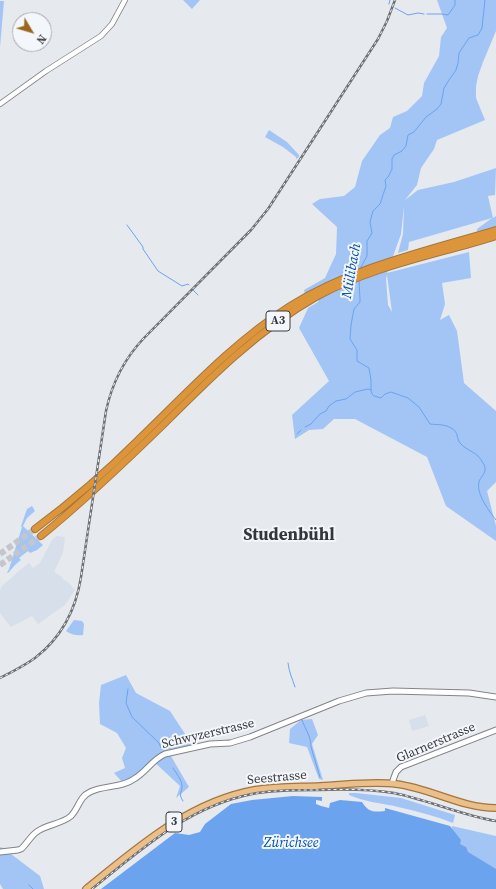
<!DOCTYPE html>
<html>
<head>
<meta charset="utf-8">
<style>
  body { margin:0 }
  #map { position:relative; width:496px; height:889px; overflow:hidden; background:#e6e9ee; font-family:"Source Serif 4",serif }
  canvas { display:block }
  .north { position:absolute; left:12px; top:12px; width:40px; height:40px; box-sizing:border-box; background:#f3f6fb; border:1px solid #a9acaf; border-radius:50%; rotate:128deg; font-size:11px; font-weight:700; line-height:16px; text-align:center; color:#3b3c3e }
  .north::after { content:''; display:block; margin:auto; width:14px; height:18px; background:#9b651e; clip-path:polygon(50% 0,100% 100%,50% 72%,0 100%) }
</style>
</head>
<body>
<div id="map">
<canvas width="496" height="889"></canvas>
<div class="north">N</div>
</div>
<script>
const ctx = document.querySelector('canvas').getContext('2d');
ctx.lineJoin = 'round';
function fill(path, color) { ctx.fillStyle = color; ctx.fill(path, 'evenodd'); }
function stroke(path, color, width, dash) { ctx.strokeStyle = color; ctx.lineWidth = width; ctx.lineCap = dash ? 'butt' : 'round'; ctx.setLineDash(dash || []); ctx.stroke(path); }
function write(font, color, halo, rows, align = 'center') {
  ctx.font = font + ' "Source Serif 4",serif'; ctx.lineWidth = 4; ctx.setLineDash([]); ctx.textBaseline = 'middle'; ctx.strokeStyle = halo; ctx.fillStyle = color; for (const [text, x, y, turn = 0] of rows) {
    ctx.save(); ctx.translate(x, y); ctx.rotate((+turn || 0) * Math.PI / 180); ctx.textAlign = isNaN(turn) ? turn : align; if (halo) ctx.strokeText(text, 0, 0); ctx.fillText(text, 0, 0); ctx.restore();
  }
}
const built = new Path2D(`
  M57 536 65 537 63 553 54 572 61 576 63 579 69 583 75 590 65 605 38 624 32 616 11 627 0 613V591L1 587 20 570 29 563 33 568 40 563 52 540Z
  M425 715 429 726 412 731 409 720Z`);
const green = new Path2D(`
  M183 0H200L192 9Z
  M437 0H496V31L483 62 478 76 476 86V98L485 120 437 140 434 149 421 168 417 185 405 200 418 190 454 182 496 168 495 195 488 196 493 218 496 216V226L477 232V229L492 218 409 242 408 250 398 253 403 234 404 206 401 234 387 273 469 252 471 278 442 283 445 304 440 320 449 315 457 331 464 383 496 411V482L487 491 496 526V541L446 506 427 457 355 419H334L323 429 309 430 295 439 292 415 329 381 299 328 308 308 318 302 322 286 305 294 304 290 325 278 336 254 337 227 312 204 320 199 344 196 355 187 362 161 380 135 390 128 393 117 407 111 422 96 424 83 439 56 441 37 447 28ZM387 275 392 312 388 305 386 279Z
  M0 1H4L0 47Z
  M269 130 287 142 299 155V157L296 159V157L283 147 265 137Z
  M32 506 35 511 27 518 23 526 43 545 37 550 30 553 28 551 19 558 21 560C15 564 12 569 8 573H7L9 569 22 527 21 526 27 509Z
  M74 620 82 621 84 624 83 635C76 636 72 635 66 631Z
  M126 675 136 693 170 711 193 746 168 751 189 787 176 798 180 786 152 760 136 776 123 783 114 773 125 768 122 758 126 748 117 733 100 724 99 703 101 685Z
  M312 719 318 735 312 744 323 780 319 779 307 747 289 743 290 729 301 720Z
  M349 793H356L401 798 455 815 453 823C435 816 417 811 398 807 382 803 364 802 349 795Z
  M452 826 496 836V889L456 855 452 828Z
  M0 847 3 848 40 876 44 889H3L0 884Z`);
const water = new Path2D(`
  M293 796 322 797V801L316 800V804L321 806 329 808 330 803 340 800 362 802C369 813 374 812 385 811V808L450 826 461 840 460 844 466 847 468 852 496 869V889H101L175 833 189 835 200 832 205 824 231 804 252 800Z`);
const stream = new Path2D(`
  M389 4 390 0
  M395 8 408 15 418 13 424 14
  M427 14H442L448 15 455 5V0
  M127 225 143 247V249L158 271 182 286 188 284 189 285
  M361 269V267L367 256V241L372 233 370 222 373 211 380 204 386 186 385 180 388 177 392 169V159L394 155 402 151 406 146 408 135 414 132 426 117 437 109 441 104 444 88 449 80 456 70 458 63 459 53 469 38 478 35 482 28 485 0
  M359 280 360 299V302L354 309 351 325 350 339 357 350V361L369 368 371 380V390L372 394 374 396 381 398 385 394 391 392 408 398 419 407 430 424C437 425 445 424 451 428 459 432 456 438 460 443 468 452 477 451 483 463 484 464 485 467 485 468 486 474 480 477 479 482 476 494 489 511 496 520
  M193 290 198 295
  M305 427 311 424 320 414 326 411 329 406 336 401 346 399 355 392 368 389 371 390
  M297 434 301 430
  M288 663C289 672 292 678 295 687
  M128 689 126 703 132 717 159 743 161 748
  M302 720C305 729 311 736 311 747L320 777
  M173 768C176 773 182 780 182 786 182 793 178 794 183 801
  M29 885 33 889`);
const motorwayTunnel = new Path2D(`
  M0 554 35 529
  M0 565 41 536`);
const tertiary = new Path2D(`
  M0 104 46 71 101 36 112 24 125 0`);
const secondary = new Path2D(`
  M392 783 396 772 401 767 496 730
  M0 852 18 850 21 849C27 844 31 835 38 831 48 824 62 824 71 816 79 808 79 797 90 792 104 785 122 788 134 779 146 772 153 759 165 754L210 744 230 743 250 737 339 701 366 693 393 691 469 693 496 697`);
const primary = new Path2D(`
  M86 889C137 848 188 802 254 790 277 786 298 787 320 786 345 785 371 781 396 784 430 788 461 808 496 808`);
const motorway = new Path2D(`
  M35 529C71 502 105 473 136 442 185 395 232 343 290 306 353 267 426 251 496 230
  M41 536C84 501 124 463 164 424 211 377 258 330 316 297 372 266 436 255 496 236`);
const rail = new Path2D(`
  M0 678C12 672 24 666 35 658 61 638 76 609 81 577L106 411C112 383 124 359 144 338L251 230 268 209 378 39 387 21 395 0
  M92 889C141 850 187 807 252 794 273 790 296 790 318 790 343 789 369 789 394 793 428 800 461 815 496 821`);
const shields = [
  [278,321,24],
  [174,822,16]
];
const shieldNames = [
  ["A3",278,321],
  ["3",174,822]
];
const streetNames = [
  ["Schwyzerstrasse",208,734,-13],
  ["Glarnerstrasse",436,743,-23],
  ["Seestrasse",277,778,-5]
];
const waterNames = [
  ["Mülibach",352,271,-80],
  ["Zürichsee",291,843]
];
const districtNames = [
  ["Studenbühl",289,536]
];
fill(built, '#d7dfea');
fill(green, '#a2c5f6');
fill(water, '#6ba3ee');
stroke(stream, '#6ba3ee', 1);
stroke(motorwayTunnel, '#c4c6cb', 6, [6, 3]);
stroke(tertiary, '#818488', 6);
stroke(secondary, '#818488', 7);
stroke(primary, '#a4763c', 8);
stroke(motorway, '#a4763c', 8);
stroke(tertiary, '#fff', 4.5);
stroke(secondary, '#fff', 5);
stroke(primary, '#ebbf89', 5.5);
stroke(motorway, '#dd953b', 6);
stroke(rail, '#6e7072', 2.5);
stroke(rail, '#f3f6fb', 1, [3]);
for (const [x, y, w] of shields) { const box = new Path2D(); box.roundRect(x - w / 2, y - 10, w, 20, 3); ctx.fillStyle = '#f3f6fb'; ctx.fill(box); stroke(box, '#3b3c3e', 1); }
write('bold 12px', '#3b3c3e', null, shieldNames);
write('13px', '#3b3c3e', '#f3f6fb', streetNames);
write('italic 14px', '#0352aa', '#f3f6fb', waterNames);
write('bold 17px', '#33363a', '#f3f6fb', districtNames);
</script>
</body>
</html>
